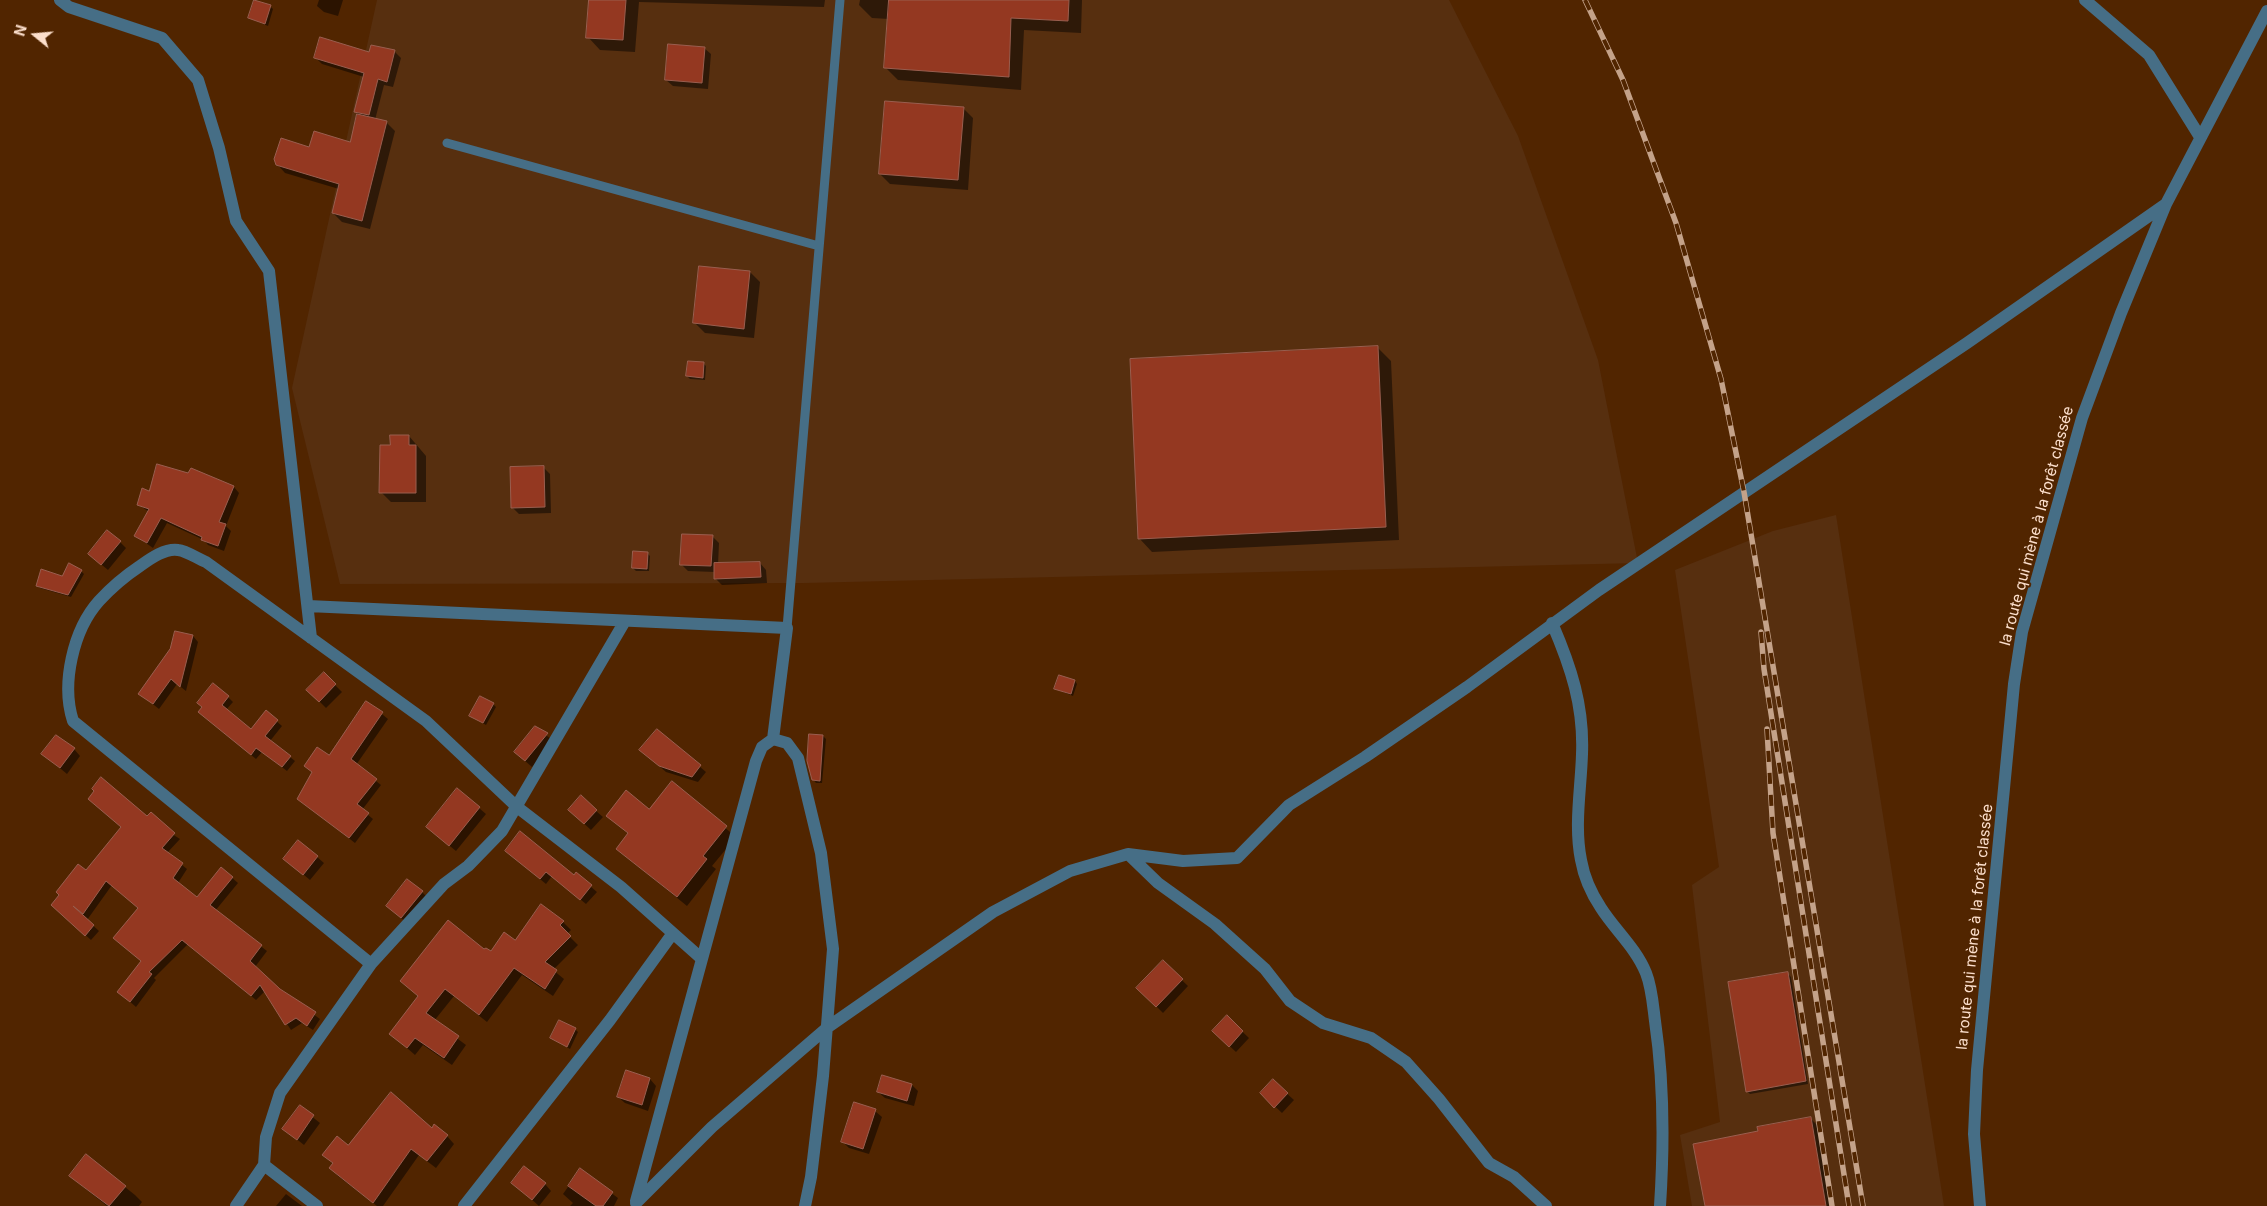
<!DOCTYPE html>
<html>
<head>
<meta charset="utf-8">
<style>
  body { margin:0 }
  #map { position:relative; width:2267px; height:1206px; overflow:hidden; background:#512500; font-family:Inter,sans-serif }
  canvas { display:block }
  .north { position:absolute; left:10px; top:10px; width:50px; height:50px; -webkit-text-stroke:4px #512500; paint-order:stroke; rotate:287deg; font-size:14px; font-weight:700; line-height:20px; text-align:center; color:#fcdfcc }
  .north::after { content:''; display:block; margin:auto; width:18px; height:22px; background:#fcdfcc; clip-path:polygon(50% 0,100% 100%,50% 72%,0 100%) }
</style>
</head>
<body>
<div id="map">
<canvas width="2267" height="1206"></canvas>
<div class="north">N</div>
</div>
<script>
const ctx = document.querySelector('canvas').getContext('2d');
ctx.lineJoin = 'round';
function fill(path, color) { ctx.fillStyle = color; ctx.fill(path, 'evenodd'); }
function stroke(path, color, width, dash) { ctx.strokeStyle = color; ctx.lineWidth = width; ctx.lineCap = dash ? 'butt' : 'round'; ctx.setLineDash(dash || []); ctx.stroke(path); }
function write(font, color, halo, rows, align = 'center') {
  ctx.font = font + ' Inter,sans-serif'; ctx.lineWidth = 4; ctx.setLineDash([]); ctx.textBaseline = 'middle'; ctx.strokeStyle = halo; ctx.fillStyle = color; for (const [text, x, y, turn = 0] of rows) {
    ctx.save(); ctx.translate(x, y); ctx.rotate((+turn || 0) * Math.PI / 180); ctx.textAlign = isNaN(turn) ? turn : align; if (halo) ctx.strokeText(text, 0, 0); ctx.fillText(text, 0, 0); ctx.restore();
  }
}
const built = new Path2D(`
  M377 0H1449L1518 136 1598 360 1638 563 804 583 340 584 292 388Z
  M1836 515 1944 1206H1692L1680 1135 1720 1122 1692 885 1719 867 1675 570 1773 531Z`);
const shadow = new Path2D(`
  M319 0H343L338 16 324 12 317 6Z
  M590 0H825L824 7 639 2 635 52 600 50 588 37Z
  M860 0H1082L1081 33 1024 30 1021 90 898 80 885 67 889 19 872 18 859 5Z
  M270 6 273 9 268 26 249 18Z
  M704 48 711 54 708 89 673 86 666 80Z
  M394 51 401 58 393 87 384 85 375 120 386 122 395 131 370 229 342 222 333 213 339 189 285 173 277 164 310 148 351 143 364 77 322 64 315 57Z
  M963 108 973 118 968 190 890 184 880 174Z
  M750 272 760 282 754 338 705 333 695 323Z
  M1378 348 1391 361 1399 540 1152 552 1139 538Z
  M703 363 706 366 705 380 690 379 687 376Z
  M409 436 426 456V502H391L381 492 391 446Z
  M544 468 550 474 551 513 519 514 512 507Z
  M234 487 239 493 226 526 231 531 224 551 208 545 204 540 167 523 153 548 136 536 149 512 138 504 150 492Z
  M712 536 719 543 718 565 760 563 766 570 767 583 722 585 715 578V572L688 571 682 565Z
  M120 542 126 548 108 570 96 560Z
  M647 553 650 556 649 571H636L633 568Z
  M81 571 84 574 71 597 40 588 37 586Z
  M193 636 198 642 186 691 177 684 159 709 140 694Z
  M324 674 342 692 326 708 308 690Z
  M1075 681 1077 684 1073 696 1056 689Z
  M228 697 233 702 226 710 251 731 266 712 282 726 270 741 295 761 287 771 262 752 256 759 205 717Z
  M367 702 388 719 356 765 381 785 362 810 373 819 355 843 298 799 313 772 329 757Z
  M493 704 496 707 486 725 471 716Z
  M535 728 553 740 532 767 515 752Z
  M657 730 706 772 698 782 666 772 641 750Z
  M823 736 826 739 822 783H816L813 779Z
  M74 749 80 756 67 774 43 754Z
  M672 783 736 837 712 866 716 869 687 906 617 849 629 834 608 816 649 811Z
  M479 808 486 814 456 851 434 833Z
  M596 811 603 817 591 830 576 816Z
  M147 818 180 839 167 853 187 869 178 883 198 898 222 869 238 883 215 911 267 951 255 967 280 990 320 1019 313 1030 302 1023 291 1030 265 991 256 1000 188 944 154 978 156 980 136 1007 119 992 142 961 139 908 112 885 87 920 99 931 91 940 58 910 86 872Z
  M512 856 574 877 576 874 597 892 586 904 552 876 546 884Z
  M317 857 324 863 310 880 285 859Z
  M422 892 428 898 408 924 387 906Z
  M563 922 571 930 567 934 578 945 553 970 564 979 553 996 522 975 487 1022 454 996 434 1021 466 1045 452 1065 423 1045 415 1055 391 1034 419 997 402 981 484 951 491 953Z
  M1163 962 1188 986 1163 1013 1138 988Z
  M1788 974 1791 977 1808 1084 1750 1094 1747 1091Z
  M1227 1017 1249 1038 1236 1052 1220 1037Z
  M575 1029 578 1032 570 1049 552 1038Z
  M626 1072 650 1079 656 1086 648 1111 625 1103 618 1097Z
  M1273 1081 1294 1100 1282 1113 1261 1093Z
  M912 1085 918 1091 914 1106 885 1098 878 1092Z
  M300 1107 320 1123 304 1145 284 1129Z
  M875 1111 882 1117 869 1154 849 1148 842 1141Z
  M1810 1118 1818 1126 1832 1206H1706L1759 1132Z
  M432 1129 447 1136 454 1144 436 1168 419 1155 383 1206H377L338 1176 331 1168 334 1164 324 1155 348 1146Z
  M86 1156 135 1195 142 1202 139 1206H107L77 1182Z
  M580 1170 618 1198 614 1206H570L573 1203 563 1194Z
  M513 1183 545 1184 551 1191 539 1206Z
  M286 1194 302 1206H276Z`);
const building = new Path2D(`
  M254 0 271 5 265 24 248 18Z
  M589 0H626L623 40 586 38Z
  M889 0H1069L1068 21 1011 18 1009 77 884 68Z
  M320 37 369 52 371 45 395 50 387 82 378 79 369 115 354 112 364 73 314 58Z
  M668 44 705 47 702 83 665 80Z
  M885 101 964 107 958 180 879 174Z
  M357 114 387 121 362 221 332 213 339 184 276 165 274 159 281 138 309 147 314 131 350 142Z
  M699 266 750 271 744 329 693 323Z
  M1378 346 1386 527 1138 539 1130 359Z
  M688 361 704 362 703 378 686 376Z
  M390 435H409V445H416V493H379L380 445H390Z
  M157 464 188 473 191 468 234 486 219 522 226 524 218 546 201 540 202 537 161 518 147 543 134 536 149 509 137 505 142 488 149 491Z
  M544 466 545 507 511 508 510 467Z
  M107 530 121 541 101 565 88 554Z
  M682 534 713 535 711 566 680 565Z
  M633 551 648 552 647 569 632 568Z
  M760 562 761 577 714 579V563Z
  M69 563 82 570 68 595 36 586 41 569 62 576Z
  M175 631 193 635 180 687 171 679 153 704 138 694 170 649Z
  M324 672 336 684 319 702 306 690Z
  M1059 675 1075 680 1071 694 1054 689Z
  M213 683 229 696 222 705 251 729 266 710 278 720 265 736 291 756 282 767 256 748 251 755 198 712 202 707 197 703Z
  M480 696 494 703 483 723 469 716Z
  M366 701 383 712 351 759 377 779 357 804 369 813 349 838 297 799 312 772 304 766 317 747 329 755Z
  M535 726 548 733 525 761 514 752Z
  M657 729 701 765 692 777 659 766 639 750Z
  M809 734 823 735 820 781 812 780 807 761Z
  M56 735 75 748 60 768 41 754Z
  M101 777 147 816 151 812 175 833 162 848 183 863 173 878 197 897 221 867 233 877 210 905 262 945 250 961 280 989 316 1012 307 1026 296 1018 285 1025 260 985 251 996 182 940 149 972 152 974 130 1002 117 992 141 961 113 938 138 908 106 881 83 914 73 906 94 925 85 936 51 905 59 895 56 892 78 864 86 870 121 827 88 799 94 791 92 789Z
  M672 781 727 826 703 856 707 859 677 897 616 849 628 833 606 816 626 790 649 809Z
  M457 788 480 807 449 846 426 827Z
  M581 795 597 810 584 824 568 810Z
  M520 831 574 875 576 872 592 885 580 900 546 872 540 879 505 851Z
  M298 840 318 856 303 875 283 859Z
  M407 879 423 891 401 918 386 906Z
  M541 904 564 921 560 925 571 936 545 962 557 970 545 989 514 968 479 1015 445 989 426 1013 459 1036 444 1058 415 1038 407 1048 389 1034 418 996 400 981 448 920 484 949 486 948 491 951 504 932 515 940Z
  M1163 960 1183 979 1156 1007 1136 988Z
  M1788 972 1806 1081 1746 1092 1728 982Z
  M1227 1015 1243 1031 1229 1047 1212 1031Z
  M559 1020 576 1028 567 1047 550 1038Z
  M626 1070 650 1078 642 1105 617 1097Z
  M882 1075 912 1084 907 1101 877 1092Z
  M1273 1079 1288 1093 1274 1108 1260 1093Z
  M391 1092 432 1128 434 1124 448 1135 427 1161 411 1149 373 1203 329 1168 333 1163 322 1155 337 1136 348 1145Z
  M854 1102 876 1109 863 1149 841 1142Z
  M300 1105 314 1115 297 1140 282 1129Z
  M1811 1117 1826 1206H1705L1693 1144 1758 1131 1757 1127Z
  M86 1154 126 1186 109 1206 69 1176Z
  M524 1166 546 1183 532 1200 511 1183Z
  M580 1168 613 1192 603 1206H596L568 1186Z`);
const service = new Path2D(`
  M447 143 819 246
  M787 628 840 0`);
const minor = new Path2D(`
  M60 0 69 7 162 38 198 80 219 148 236 221 269 271 311 638
  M2085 0 2149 55 2200 137
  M308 606 787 628 773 739 762 747 756 761 636 1201
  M1552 623C1571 667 1584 706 1582 754 1581 789 1574 825 1581 860 1584 877 1591 893 1601 908 1615 930 1636 948 1646 973 1652 988 1653 1006 1655 1021 1664 1082 1664 1145 1660 1206
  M773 739 787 743 798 758 821 853 833 949 823 1076 811 1177 805 1206
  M1128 854 1158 883 1215 924 1265 969 1290 1001 1323 1023 1371 1038 1406 1062 1439 1099 1489 1163 1514 1177 1546 1206
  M371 964 73 721C61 684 73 630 99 601 111 588 125 576 140 566 150 559 165 548 178 550 187 551 198 559 206 562L426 721 517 807 621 887 702 959
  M264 1165 317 1206
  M636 1203 712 1127 828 1027 993 912 1070 871 1128 854 1183 861 1237 858 1289 805 1365 757 1467 687 1599 590 1967 343 2166 204
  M236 1206 264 1165 266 1137 280 1093 371 964 444 884 468 866 502 831 625 621
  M464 1206 610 1020 673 933
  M1980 1206 1974 1134 1977 1070 2014 684 2022 632 2082 418 2121 313 2166 204 2267 11`);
const rail = new Path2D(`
  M1585 0 1623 80 1676 223 1721 379 1744 492 1863 1206
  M1761 632 1764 669 1849 1206
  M1767 729 1773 833 1832 1206`);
const streetNames = [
  ["la route qui mène à la forêt classée",2037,526,-75],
  ["la route qui mène à la forêt classée",1975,927,-84]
];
fill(built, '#572f0f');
fill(shadow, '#0007');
fill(building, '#943821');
stroke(building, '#995e4f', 1);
stroke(service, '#466e86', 9);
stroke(minor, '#466e86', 12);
stroke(rail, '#c4a289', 5.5);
stroke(rail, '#512500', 4, [11]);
write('15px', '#fcdfcc', '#512500', streetNames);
</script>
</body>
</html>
